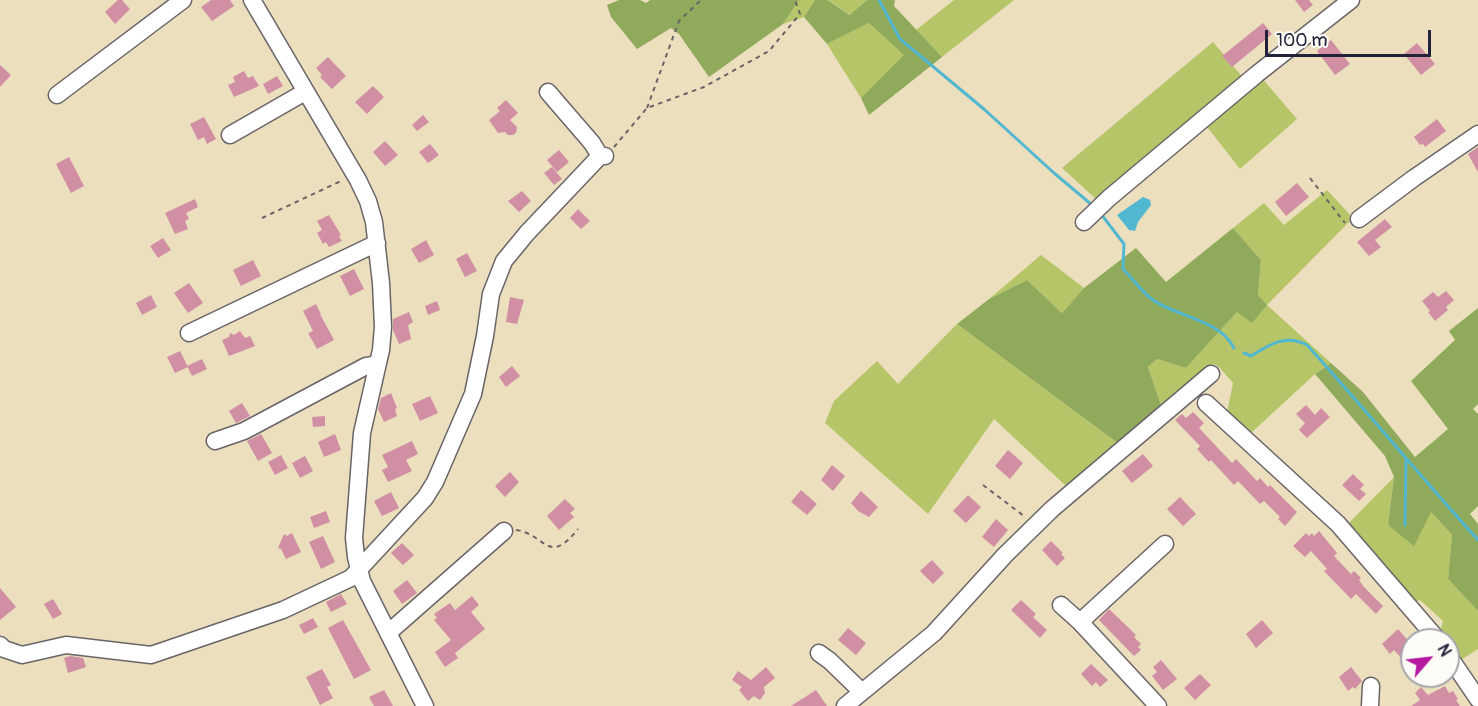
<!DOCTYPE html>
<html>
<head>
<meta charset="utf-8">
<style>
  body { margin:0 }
  #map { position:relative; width:1478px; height:706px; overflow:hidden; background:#ecdfbd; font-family:Pangolin,sans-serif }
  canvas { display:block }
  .north { position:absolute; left:1400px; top:628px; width:60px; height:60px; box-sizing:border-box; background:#fdfcf7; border:2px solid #a5a5ac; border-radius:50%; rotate:62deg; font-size:16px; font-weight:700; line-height:24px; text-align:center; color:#22223b }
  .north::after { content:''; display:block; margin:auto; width:21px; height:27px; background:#b5179e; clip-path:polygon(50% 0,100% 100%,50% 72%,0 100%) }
  .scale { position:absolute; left:1265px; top:30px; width:166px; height:27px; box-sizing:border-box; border:3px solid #22223b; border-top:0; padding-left:8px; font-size:18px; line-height:21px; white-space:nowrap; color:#22223b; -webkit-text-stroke:4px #fdfcf7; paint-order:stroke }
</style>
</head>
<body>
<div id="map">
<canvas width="1478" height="706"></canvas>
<div class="north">N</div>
<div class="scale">100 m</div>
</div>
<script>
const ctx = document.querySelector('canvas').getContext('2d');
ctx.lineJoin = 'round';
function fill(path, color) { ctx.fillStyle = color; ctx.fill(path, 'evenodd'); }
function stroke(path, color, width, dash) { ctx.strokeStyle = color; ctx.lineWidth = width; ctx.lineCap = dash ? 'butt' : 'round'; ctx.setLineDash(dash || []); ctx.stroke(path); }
const green = new Path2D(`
  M799 0H815L804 17 783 24Z
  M827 0H867L851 15Z
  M954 0H1014L942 57 916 30Z
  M869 23 905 55 861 98 827 44Z
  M1213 42 1245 80 1098 201 1062 168Z
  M1260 76 1297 119 1240 169 1204 123Z
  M1327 190 1353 218 1267 305 1331 363 1315 374 1250 434 1226 418 1233 383 1220 368 1214 364 1162 408 1148 367 1157 359 1186 368 1237 312 1267 306 1258 295 1261 260 1233 228 1264 203 1284 225Z
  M1041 255 1084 288 1062 313 1027 280 989 299Z
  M957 324 1119 444 1066 486 994 419 928 514 825 423 834 401 877 361 898 384Z
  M1394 477 1388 526 1431 512 1452 535 1448 579 1478 611V649L1461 660 1448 645V640H1444L1439 635 1443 621 1420 600 1413 603 1346 526Z`);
const forest = new Path2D(`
  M619 0H640L646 3 650 0H799L783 24 709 77 679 34 671 28 637 49 611 17 607 5Z
  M815 0H827L850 15 867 0H895L894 6 942 57 869 115 861 98 904 55 869 23 827 44 804 17Z
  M1233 228 1261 260 1258 295 1267 305 1252 323 1237 312 1186 368 1157 359 1148 367 1162 408 1119 444 957 324 989 299 1027 280 1062 313 1084 288 1136 248 1166 282Z
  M1478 308V404L1473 409 1478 414V506L1470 514 1478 524V611L1448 579 1452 535 1431 512 1414 546 1388 525 1394 477 1385 456 1315 374 1331 363 1363 392 1415 457 1448 429 1411 381 1455 340 1449 331Z`);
const water = new Path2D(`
  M1143 197 1150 200 1151 205 1138 222 1135 231 1129 230 1117 215Z`);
const stream = new Path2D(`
  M879 0 900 39 985 110 1054 173 1092 205
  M1101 214 1124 244 1123 269C1133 279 1142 292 1153 300 1177 317 1219 319 1234 348
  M1244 353 1251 356C1270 344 1286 334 1307 345 1365 409 1420 476 1478 540
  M1405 525 1406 460`);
const building = new Path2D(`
  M118 0H122L130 9 115 24 105 12Z
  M211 0H230L234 6 212 21 201 7Z
  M1295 0H1309L1313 5 1304 12Z
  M1263 23 1272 34 1232 67 1222 56Z
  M1331 40 1350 64 1335 75 1317 51Z
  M1417 43 1435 64 1421 75 1404 54Z
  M328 57 346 76 332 89 320 77 322 75 316 68Z
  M0 65 11 75 0 87Z
  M244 71 248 78 253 76 259 86 234 97 228 85 235 82 233 77Z
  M277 76 283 86 268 94 263 84Z
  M373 86 384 97 367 114 355 102Z
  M506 100 518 113 510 120 517 127 516 133 513 135H508L505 132 498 133 489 120 500 111 497 108Z
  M423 115 429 122 417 131 412 125Z
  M204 117 216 139 207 144 204 137 198 140 190 124Z
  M1437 119 1446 131 1425 147 1423 144 1420 145 1414 137Z
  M385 141 398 155 385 166 373 152Z
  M430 144 439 155 428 163 419 152Z
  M1478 147V172L1468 154Z
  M559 150 569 162 557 172 547 160Z
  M69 157 84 186 71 193 56 164Z
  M552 167 562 179 554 185 544 173Z
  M1297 183 1309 197 1286 216 1275 202Z
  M522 191 531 201 519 212 508 201Z
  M195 199 198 207 186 213 189 219 185 221 188 229 175 234 165 213Z
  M578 209 590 221 581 229 570 218Z
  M329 215 341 235 339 236 342 241 329 247 326 242 323 244 317 233 322 230 317 221Z
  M1385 219 1392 227 1375 240 1381 247 1369 256 1357 242Z
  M163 238 171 250 158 258 150 246Z
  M426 240 434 255 419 263 411 249Z
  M467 253 477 271 465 277 456 259Z
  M253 260 261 276 241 286 233 270Z
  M354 269 364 289 350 296 340 276Z
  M189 283 203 303 188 313 174 293Z
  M1446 291 1454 300 1446 307 1448 310 1435 321 1428 312 1430 311 1422 301 1433 292 1438 297Z
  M151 295 157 307 142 315 136 303Z
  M510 297 524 300 517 324 506 322Z
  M437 301 440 310 428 315 425 306Z
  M316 304 321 314H320L334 340 317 349 308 333 313 331 303 311Z
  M409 312 413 322 408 325 411 339 399 344 393 330V319Z
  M240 331 245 338 250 336 255 346 229 356 222 340 229 337 230 333 234 335Z
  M180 351 188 367 175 373 167 357Z
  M202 359 207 369 192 376 187 366Z
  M512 366 520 376 506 387 499 377Z
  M391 393 397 408 395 409 397 416 384 422 378 409 381 398Z
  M430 396 438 413 420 421 412 404Z
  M242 403 250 416 236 423 229 411Z
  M1306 405 1315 415 1321 408 1330 417 1307 438 1299 430 1305 423 1296 414Z
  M1193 412 1204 423 1199 428 1232 463 1236 459 1257 481 1260 478 1268 487 1270 485 1297 512 1285 526 1278 519 1280 517 1264 501 1260 504 1238 481 1234 485 1211 460 1209 462 1197 449 1200 446 1175 420 1182 414 1186 418Z
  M325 416V426L313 427 312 417Z
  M261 434 272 453 258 461 247 441Z
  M335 434 341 450 324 457 318 442Z
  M412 441 418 454 406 460 412 471 388 482 382 470 388 467 382 455Z
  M1008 450 1023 463 1010 479 995 466Z
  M1143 454 1153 466 1132 483 1122 471Z
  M281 455 288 468 275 475 268 462Z
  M305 456 313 471 300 478 292 463Z
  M832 465 845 476 833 491 821 480Z
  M510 472 519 482 505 497 495 486Z
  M1353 474 1364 485 1360 489 1366 494 1359 501 1342 485Z
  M801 490 817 504 807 515 791 502Z
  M861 491 878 507 869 517 858 511 851 503Z
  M391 492 399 508 382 516 374 501Z
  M968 495 981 507 966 523 953 511Z
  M1180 497 1196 514 1183 526 1167 509Z
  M565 499 575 509 570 513 574 517 559 530 547 516Z
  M326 511 330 522 314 528 310 517Z
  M996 519 1008 530 994 547 982 537Z
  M1319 531 1337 553 1334 556 1351 574 1354 571 1361 578 1359 580 1364 587 1383 606 1376 614 1356 594 1351 599 1324 571 1327 569 1311 551 1305 557 1293 546 1306 533 1309 536 1312 533 1314 536Z
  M292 533 301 552 286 559 281 549 278 548 284 534 287 536Z
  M323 536 335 562 321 569 309 542Z
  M1051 541 1063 553 1061 554 1065 558 1057 566 1042 550Z
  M402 543 414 555 403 565 391 553Z
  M932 560 944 573 933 584 920 571Z
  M407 580 417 593 402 604 393 591Z
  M0 588 16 607 0 620Z
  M341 594 347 604 331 612 326 602Z
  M472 596 479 605 471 612 485 629 455 653 458 658 445 667 435 652 451 640 434 620 437 618 434 614 450 603 455 610Z
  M53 599 62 614 53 619 44 604Z
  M1021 600 1036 614 1033 617 1047 630 1040 638 1011 610Z
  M1109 609 1136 635 1134 637 1141 644 1138 647 1141 650 1134 656 1099 620Z
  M313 618 318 627 304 634 299 625Z
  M343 620 371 670 354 679 328 628Z
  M1262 620 1273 633 1256 648 1246 634Z
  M848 628 866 643 856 655 838 640Z
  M1398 629 1412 645V670L1394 650 1390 654 1382 644Z
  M70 656 83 658 86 667 68 673 64 658Z
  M1161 660 1177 679 1163 690 1152 676 1157 672 1153 667Z
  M1091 664 1108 680 1100 687 1096 682 1092 686 1081 674Z
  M766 667 775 678 764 687 765 693 760 700 754 696 748 701 739 690 742 687 732 680 738 671 751 680Z
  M1351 667 1362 681 1355 689 1353 687 1348 691 1339 677Z
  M322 669 331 685 327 687 333 698 320 705 306 677Z
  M1200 674 1211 685 1195 700 1184 688Z
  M1445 686 1449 693 1453 691 1458 699 1456 700 1460 706H1411L1420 700 1415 693 1421 687 1428 695Z
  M384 690 393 706H374L369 697Z
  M816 690 827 706H791Z`);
const path = new Path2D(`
  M647 108 679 21 701 0
  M614 147 647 108 704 87 769 51 800 14 795 0
  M1310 178 1345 223
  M262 218 341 181
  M983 485 1024 516
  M516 530C546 534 548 567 578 529`);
const minor = new Path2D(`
  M252 0 358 180 368 201 374 222 381 283 383 327 381 350 362 433 354 538 356 557 362 581 425 706
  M548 92 592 143 600 156
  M57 95 183 0
  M230 135 305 92
  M1359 219 1414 178 1478 134
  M1084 222 1109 198 1257 74 1351 0
  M189 333 377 243
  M1206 403 1338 524 1438 640
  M215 441 244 431 366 366 377 364
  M1061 605 1080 622 1158 706
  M1080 622 1165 544
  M388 633 504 531
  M0 645 4 649 22 655 66 645 151 655 283 610 351 578 425 498 435 482 473 394 485 336 491 294 504 261 527 233 600 156H605
  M819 653 830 661 862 692
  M1448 655 1478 699
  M845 706 934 633 1005 555 1052 509 1211 374
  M1370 706 1371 686`);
fill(green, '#b5c567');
fill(forest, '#90aa5c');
fill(water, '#52b7d0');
stroke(stream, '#52b7d0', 3);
fill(building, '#d18fa4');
stroke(minor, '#696468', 19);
stroke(path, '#696468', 2, [4.5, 4.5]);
stroke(minor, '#fff', 16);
</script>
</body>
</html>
